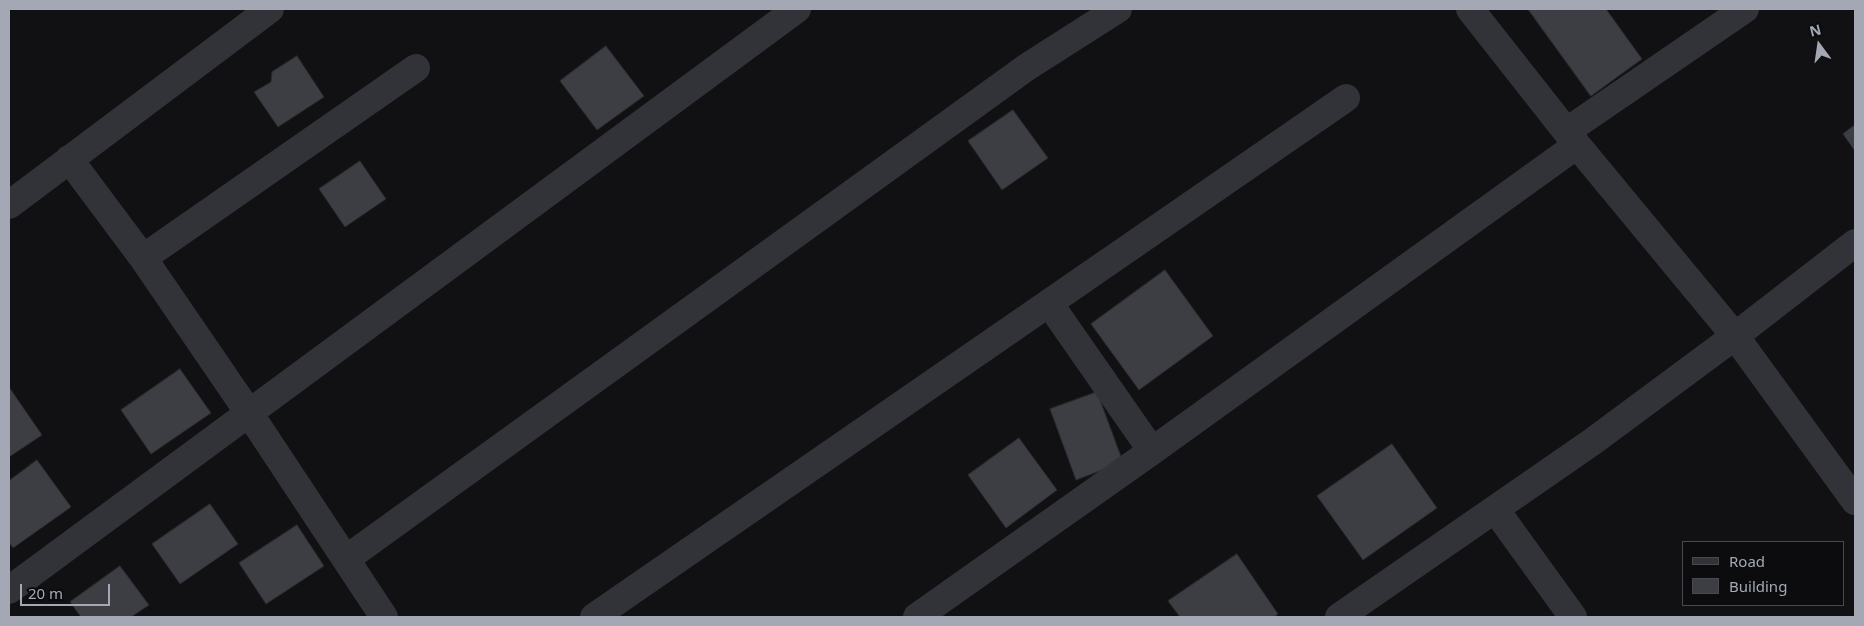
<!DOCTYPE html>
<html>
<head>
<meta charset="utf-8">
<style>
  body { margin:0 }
  #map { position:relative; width:1864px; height:626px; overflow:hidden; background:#111113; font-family:"Noto Sans",sans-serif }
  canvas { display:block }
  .frame { position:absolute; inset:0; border:10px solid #a3a8b4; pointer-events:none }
  .legend { position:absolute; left:1682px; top:541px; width:162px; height:65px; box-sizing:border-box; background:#0c0c0e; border:1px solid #484a50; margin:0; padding:6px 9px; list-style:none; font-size:15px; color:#a3a8b4 }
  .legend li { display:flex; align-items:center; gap:10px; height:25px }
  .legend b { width:25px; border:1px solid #484a50 }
  .north { position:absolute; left:1794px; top:20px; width:50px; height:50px; -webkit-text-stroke:4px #0c0c0e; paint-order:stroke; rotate:346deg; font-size:14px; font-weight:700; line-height:20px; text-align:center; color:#a3a8b4 }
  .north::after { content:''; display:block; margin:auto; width:18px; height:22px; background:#a3a8b4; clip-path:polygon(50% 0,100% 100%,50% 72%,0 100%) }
  .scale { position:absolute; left:20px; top:584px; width:90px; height:22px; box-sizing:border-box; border:2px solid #a3a8b4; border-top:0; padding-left:6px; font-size:15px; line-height:18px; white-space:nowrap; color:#a3a8b4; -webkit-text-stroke:4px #0c0c0e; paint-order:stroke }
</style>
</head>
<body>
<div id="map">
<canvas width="1864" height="626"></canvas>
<div class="frame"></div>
<ul class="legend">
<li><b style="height:6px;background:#323338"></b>Road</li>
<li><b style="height:14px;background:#3d3e43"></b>Building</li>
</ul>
<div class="north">N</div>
<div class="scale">20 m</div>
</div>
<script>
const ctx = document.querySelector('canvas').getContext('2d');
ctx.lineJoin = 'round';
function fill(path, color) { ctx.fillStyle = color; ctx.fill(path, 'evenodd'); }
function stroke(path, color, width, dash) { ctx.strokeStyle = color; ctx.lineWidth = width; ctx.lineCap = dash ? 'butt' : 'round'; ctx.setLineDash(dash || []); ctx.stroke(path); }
const building = new Path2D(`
  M1528 9H1606L1642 59 1591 96Z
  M606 46 644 96 597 130 560 81Z
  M297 56 324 97 278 127 254 92 271 82 272 72Z
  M1013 110 1048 158 1002 190 968 141Z
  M1855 125V151L1843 134Z
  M360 161 386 199 345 227 319 189Z
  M1165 270 1213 336 1139 390 1091 324Z
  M180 369 211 413 151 454 121 410Z
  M9 387 42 435 9 457Z
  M1097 392 1123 462 1076 480 1050 409Z
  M1019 438 1057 490 1006 528 968 475Z
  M1392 444 1437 508 1363 560 1317 496Z
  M37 460 71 507 13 548 9 542V481Z
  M210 504 238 544 180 584 152 544Z
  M297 525 324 566 266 604 239 563Z
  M1237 554 1278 614 1274 617H1180L1168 601Z
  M120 566 149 605 131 617H81L70 602Z`);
const minor = new Path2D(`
  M1470 9 1577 145 1735 336 1855 501
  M1567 131 1745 9
  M69 159 143 258 249 413 384 617
  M9 205 270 9
  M143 258 416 68
  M1049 303 1152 451
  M1495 509 1573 617
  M346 559 1027 67 1118 9
  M9 590 797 9
  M594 617 1346 98
  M917 617 1152 451 1577 145
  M1339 617 1592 442 1735 336 1855 243`);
fill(building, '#3d3e43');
stroke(building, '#2b2b2f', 1);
stroke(minor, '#323338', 28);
</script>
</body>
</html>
